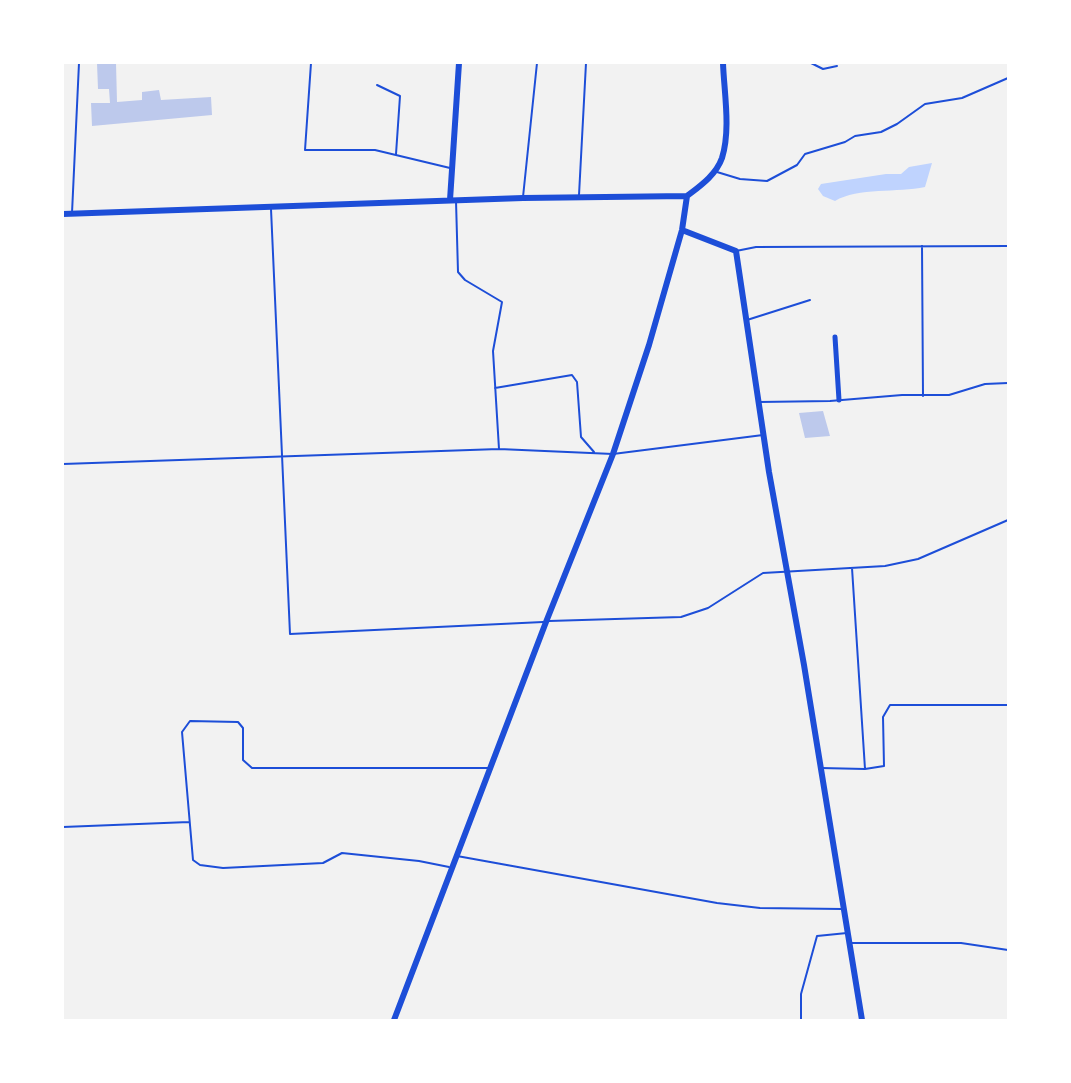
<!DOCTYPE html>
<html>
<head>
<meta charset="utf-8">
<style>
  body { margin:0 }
  #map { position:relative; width:1071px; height:1083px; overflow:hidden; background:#f2f2f2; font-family:"Asap Condensed",sans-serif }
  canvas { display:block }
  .frame { position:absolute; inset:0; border:64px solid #fff; pointer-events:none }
</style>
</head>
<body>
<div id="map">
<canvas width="1071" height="1083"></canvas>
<div class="frame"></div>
</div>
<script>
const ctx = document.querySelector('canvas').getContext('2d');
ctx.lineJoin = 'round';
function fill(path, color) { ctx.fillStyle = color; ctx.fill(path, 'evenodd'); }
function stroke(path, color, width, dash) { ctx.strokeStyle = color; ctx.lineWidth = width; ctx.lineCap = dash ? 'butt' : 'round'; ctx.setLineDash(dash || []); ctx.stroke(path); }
const water = new Path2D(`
  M932 163 925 187C898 193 858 187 835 201L823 196 818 189 821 184 886 174H901L909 167Z`);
const building = new Path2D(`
  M97 63H116L117 102 142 100V92L159 90 161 100 211 97 212 115 92 126 91 103H110L109 89H98Z
  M823 411 830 436 805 438 799 413Z`);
const service = new Path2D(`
  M311 63 305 150H375L450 168
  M811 63 823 69 837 66
  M377 85 400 96 396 154
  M717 172 740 179 767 181 797 165 805 154 845 142 855 136 881 132 897 124 925 104 962 98 1008 78
  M579 195 586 63
  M523 197 537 63
  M456 201 458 272 465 280 502 302 493 351 499 449
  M271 209 290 634 543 622
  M72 213 79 63
  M922 246 923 396
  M736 251 756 247 1008 246
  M747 320 810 300
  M495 388 572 375 577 382 581 437 594 452
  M759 402 830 401 902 395H949L985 384 1008 383
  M63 464 499 449 613 454 763 435
  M852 568 865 769
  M549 621 681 617 708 608 763 573 885 566 918 559 1008 520
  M821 768 865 769 884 766 883 717 890 705H1008
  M63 827 189 822
  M457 856 717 903 760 908 842 909
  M449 867 419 861 342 853 323 863 223 868 200 865 193 860 182 732 190 721 238 722 243 728V760L252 768H488
  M851 943H961L1008 950
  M801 1020V994L817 936 847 933`);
const minor = new Path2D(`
  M835 337 839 400`);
const tertiary = new Path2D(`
  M450 200 459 63
  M63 214 523 198 687 196C700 186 716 175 722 158 731 129 724 92 723 63
  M682 230 736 251 769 472 804 665 862 1020
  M394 1020 546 622 613 454 649 345 682 230 687 196`);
fill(water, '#bfd3fe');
fill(building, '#bdc9ec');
stroke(service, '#1d4ed8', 2);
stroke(minor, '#1d4ed8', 5);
stroke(tertiary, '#1d4ed8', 6);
</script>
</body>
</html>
